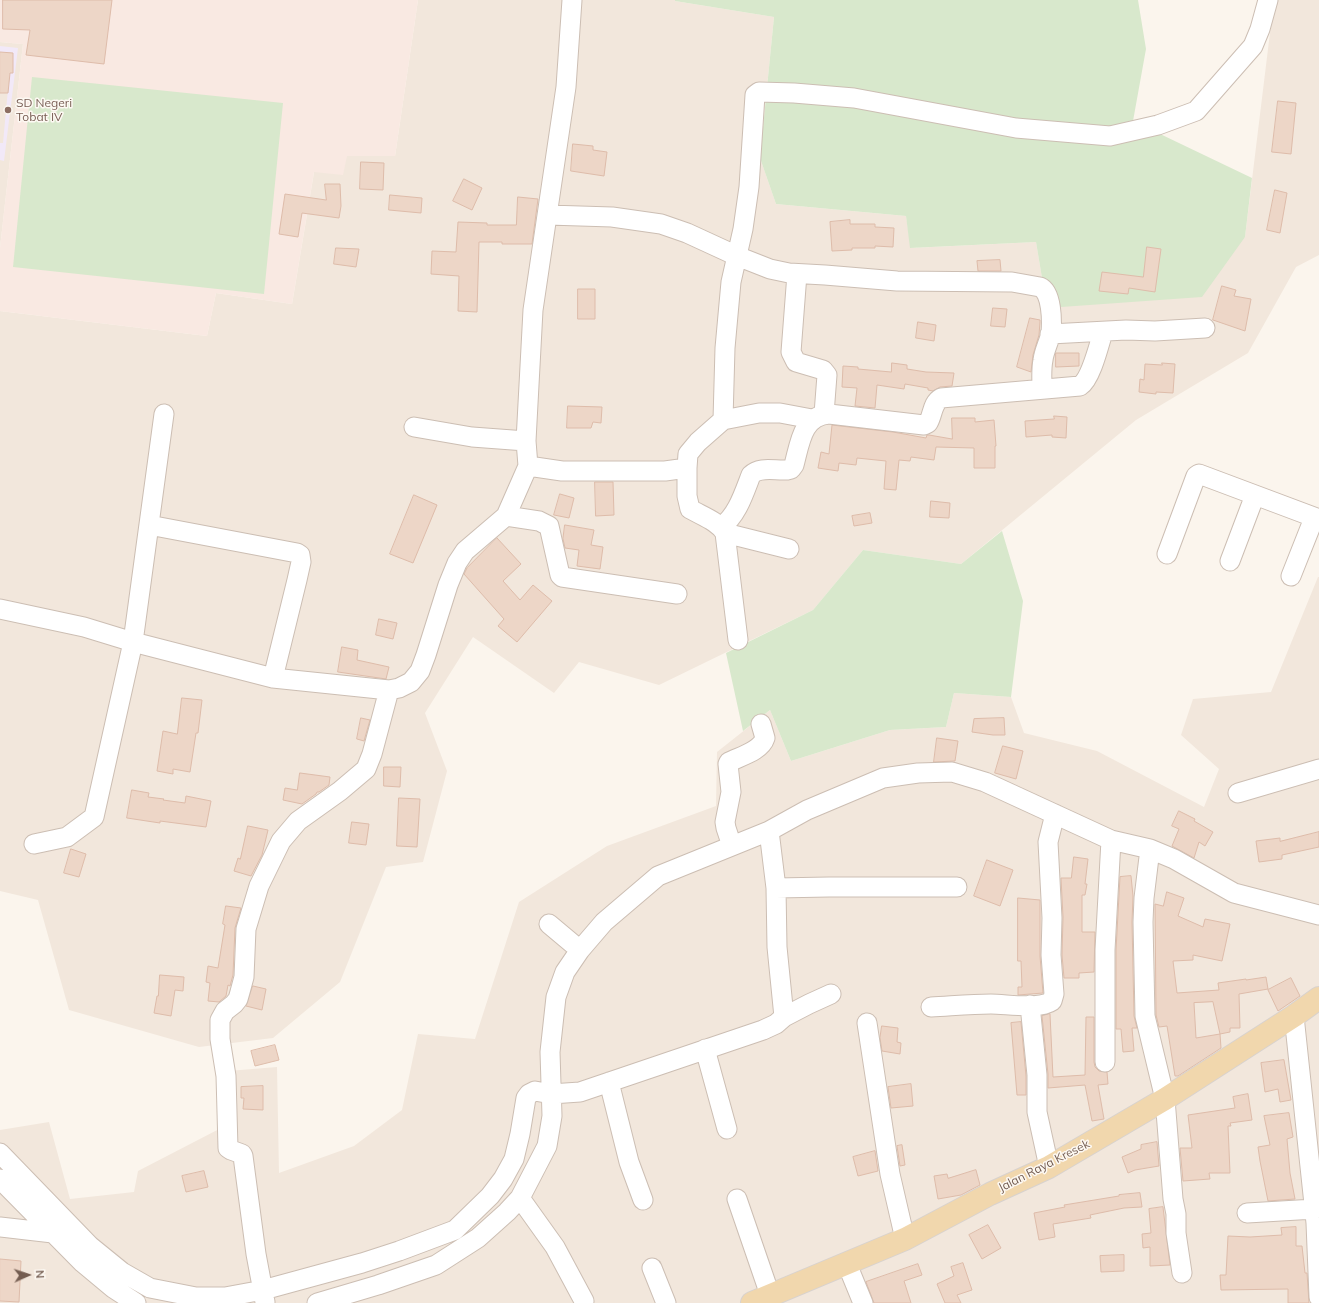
<!DOCTYPE html>
<html>
<head>
<meta charset="utf-8">
<style>
  body { margin:0 }
  #map { position:relative; width:1319px; height:1303px; overflow:hidden; background:#fbf5ed; font-family:Mulish,sans-serif }
  canvas { display:block }
  .north { position:absolute; left:8px; top:1255px; width:40px; height:40px; -webkit-text-stroke:3px #fdf9f3; paint-order:stroke; rotate:87deg; font-size:11px; font-weight:700; line-height:16px; text-align:center; color:#745d51 }
  .north::after { content:''; display:block; margin:auto; width:14px; height:18px; background:#745d51; clip-path:polygon(50% 0,100% 100%,50% 72%,0 100%) }
</style>
</head>
<body>
<div id="map">
<canvas width="1319" height="1303"></canvas>
<div class="north">N</div>
</div>
<script>
const ctx = document.querySelector('canvas').getContext('2d');
ctx.lineJoin = 'round';
function fill(path, color) { ctx.fillStyle = color; ctx.fill(path, 'evenodd'); }
function stroke(path, color, width, dash) { ctx.strokeStyle = color; ctx.lineWidth = width; ctx.lineCap = dash ? 'butt' : 'round'; ctx.setLineDash(dash || []); ctx.stroke(path); }
function write(font, color, halo, rows, align = 'center') {
  ctx.font = font + ' Mulish,sans-serif'; ctx.lineWidth = 3; ctx.setLineDash([]); ctx.textBaseline = 'middle'; ctx.strokeStyle = halo; ctx.fillStyle = color; for (const [text, x, y, turn = 0] of rows) {
    ctx.save(); ctx.translate(x, y); ctx.rotate((+turn || 0) * Math.PI / 180); ctx.textAlign = isNaN(turn) ? turn : align; if (halo) ctx.strokeText(text, 0, 0); ctx.fillText(text, 0, 0); ctx.restore();
  }
}
const residential = new Path2D(`
  M418 0H675V1L774 17 760 158 776 204 906 216 911 248 1036 242 1047 308 1245 237 1274 0H1319V255L1296 267 1248 353 1136 420 961 564 863 550 813 610 659 685 579 662 554 693 473 637 425 713 447 771 423 862 386 867 340 982 273 1038 199 1047 69 1010 38 900 0 891V311L207 336 216 293 292 304 314 172 347 156H395Z
  M0 42 23 44 0 248Z
  M1318 577H1319V1303H0V1130L49 1122 70 1199 134 1192 138 1171 223 1127 228 1071 277 1067 279 1173 354 1146 402 1110 418 1034 475 1039 519 902 607 846 716 806 717 752 770 710 791 761 890 730 946 727 954 693 1011 697 1024 733 1097 751 1204 807 1219 769 1181 735 1193 699 1271 692Z`);
const commercial = new Path2D(`
  M0 0H418L395 156H347L343 175 314 172 292 304 216 293 207 336 0 311V248L23 44 0 42Z`);
const education = new Path2D(`
  M0 46 18 48 4 161 0 160V143H3L9 78 0 73H12L13 53 0 52Z`);
const green = new Path2D(`
  M675 0H1138L1146 49 1133 121 1252 178 1245 237 1202 297 1047 308 1036 242 910 248 906 216 776 204 760 158 774 17 675 1Z
  M32 77 283 103 264 294 13 267Z
  M1002 531 1023 601 1011 697 954 693 946 727 890 730 791 761 770 710 743 731 726 653 813 610 863 550 961 564Z`);
const building = new Path2D(`
  M3 0H112L104 64 26 55 30 30 3 29Z
  M0 52 13 53V73H10L8 93H0Z
  M1278 101 1296 103 1291 154 1272 152Z
  M573 144 593 146V150L607 152 604 176 571 171Z
  M361 162 384 163 383 190 360 189Z
  M464 179 482 188 472 210 453 201Z
  M325 184H340L341 206 339 218 302 213 298 237 279 234 285 194 326 200Z
  M1275 190 1287 193 1280 233 1267 230Z
  M390 195 422 198 421 213 389 210Z
  M518 197 538 199 532 244H502V242H479L477 312 458 311 459 276 431 274 432 251 456 252 458 222 487 223V225H516Z
  M850 220V224H875V227L894 228 893 247 875 246V248H852V250L832 251 830 222Z
  M1147 247 1161 249 1155 292 1129 288 1128 294 1099 291 1102 272 1143 277Z
  M336 248 359 249 356 267 334 264Z
  M1000 260 1001 271H978L977 261Z
  M1222 286 1236 290 1234 296 1251 299 1245 331 1213 320Z
  M578 289H595V319H578Z
  M993 308 1007 309 1005 327 991 326Z
  M1030 318 1040 320V322L1039 335 1033 355 1031 372 1017 367Z
  M918 322 936 325 934 341 916 338Z
  M1056 353H1079V366L1056 367Z
  M892 363 907 365V369L926 372 954 373 952 386 940 387 933 391 928 390V388L905 384 904 389 877 385 875 408 855 406 857 388 842 387 843 366 858 367V369L891 372Z
  M1162 363 1175 364 1173 393 1156 392V394L1139 392 1140 379 1144 380 1145 364 1162 365Z
  M568 406 602 407 601 423 593 422 591 428H567Z
  M1054 416 1067 417 1066 438 1052 437V435L1026 437 1025 421 1054 419Z
  M952 418H975V422L994 420 996 446H995V468H974V448L936 447 934 460 911 457 910 461 899 460 896 490 884 489 886 461 857 458 856 465 839 463 838 471 818 468 821 452 829 454 832 425 893 432 926 438 927 435H929L952 439Z
  M595 482H613L614 515 596 516Z
  M560 494 574 498 569 518 554 515Z
  M414 495 437 505 413 563 390 554Z
  M931 501 950 503 949 518 930 517Z
  M870 513 872 523 854 526 852 516Z
  M565 525 594 530 591 545 603 547 600 569 577 566 579 550 565 548 563 539Z
  M497 538 521 564 503 581 520 600 533 585 552 601 517 642 498 626 504 619 464 574 467 568Z
  M379 619 397 623 393 639 376 635Z
  M342 647 358 650 357 660 389 667 386 679 338 672Z
  M182 698 202 700 198 733H196L190 772 173 769V774L157 771 163 731 177 734Z
  M361 718 370 720 364 741 357 739Z
  M1004 718 1005 735H993L972 732 974 719Z
  M937 738 958 741 955 761 934 762Z
  M1003 746 1023 751 1016 779 995 773Z
  M384 767H401L400 787 384 786Z
  M300 773 330 777 329 785 319 792H317L316 794 302 804 283 800 285 788 297 790Z
  M132 790 149 793 148 797 164 799 163 800 185 803 186 796 211 801 206 827 160 821V823L127 818Z
  M399 798 420 799 417 847 397 846Z
  M1179 811 1195 819 1194 821 1213 832 1205 846 1199 842 1194 858 1172 846 1179 829 1172 826Z
  M352 822 369 824 366 845 349 843Z
  M248 826 268 830 262 855 251 876 234 871 238 858 240 859Z
  M1319 832V847L1282 855V859L1259 862 1256 841 1280 838V841Z
  M71 849 86 854 79 877 64 873Z
  M1074 857 1088 859 1085 884H1087L1085 895H1082V932H1095L1094 972 1079 973V978H1064L1062 955 1063 917 1061 878H1071Z
  M987 860 1013 870 1000 906 974 896Z
  M1131 876 1133 896 1132 922 1134 1016 1137 1028H1132L1134 1051 1123 1052 1121 1029H1116V950L1120 877Z
  M1167 892 1184 898 1178 916 1203 927 1205 919 1230 924 1222 961 1193 955V960L1173 961 1177 993 1219 990 1218 983 1246 979V980L1266 977 1268 989 1239 994 1240 1028H1230V1032L1220 1034 1221 1048 1178 1076H1175L1167 1026 1159 1027 1156 1015 1155 904 1163 906ZM1213 1002 1220 1034 1196 1038 1194 1003Z
  M1018 898 1040 900V956L1043 993 1018 995V987H1022L1021 961H1018Z
  M226 906 241 908 235 928 233 975 230 986 228 985 226 996 219 1002 208 1001 210 983 206 982 208 966 218 968 225 925 223 924Z
  M160 975 184 977 183 991 175 990 171 1016 154 1013 157 996H158Z
  M1291 978 1300 996 1278 1011 1268 990Z
  M253 986 266 989 262 1010 246 1006Z
  M1050 1014 1053 1077 1085 1075 1086 1017H1094V1062L1095 1067 1099 1071 1107 1072 1108 1084 1098 1085 1104 1119 1092 1121 1085 1085 1048 1088V1074L1042 1016Z
  M1021 1022 1026 1076V1095H1017L1011 1023Z
  M882 1026 898 1028 897 1042 901 1043 900 1054 882 1051 880 1038Z
  M275 1045 279 1060 255 1066 251 1051Z
  M1284 1060 1291 1100 1280 1102 1278 1089 1265 1092 1261 1063Z
  M911 1084 913 1106 891 1108 888 1087Z
  M263 1086V1110L243 1109 244 1098H241V1087Z
  M1248 1094 1252 1120 1230 1123 1231 1126H1228L1230 1173H1209L1210 1179 1183 1181 1180 1148H1192L1188 1115 1235 1108 1233 1097Z
  M1289 1113 1293 1137 1287 1139 1290 1173 1295 1199 1268 1201 1260 1161 1258 1147 1270 1145 1264 1116Z
  M1157 1142 1159 1166 1135 1170 1128 1173 1122 1157 1141 1149V1145Z
  M902 1145 905 1165 900 1166 897 1146Z
  M875 1151 878 1171 858 1176 853 1157Z
  M976 1170 980 1185 961 1195 938 1199 934 1176 947 1174 948 1178Z
  M204 1171 208 1187 186 1192 182 1176Z
  M1140 1193 1142 1207 1124 1208 1090 1215 1091 1218 1053 1224 1055 1237 1039 1240 1034 1213 1065 1207 1064 1205 1119 1196V1195Z
  M1163 1207 1170 1265 1150 1266V1247L1143 1248 1142 1234 1151 1233 1149 1209Z
  M988 1225 1001 1248 982 1259 969 1235Z
  M1296 1227V1246H1302L1305 1273H1307L1309 1303H1288V1289L1221 1290 1220 1275H1226L1228 1236 1250 1237 1282 1235 1281 1228Z
  M1124 1255V1271L1101 1272 1100 1256Z
  M0 1259 21 1261 19 1302 0 1301Z
  M963 1263 972 1290 957 1295 961 1303H945L937 1284 954 1276 951 1267Z
  M918 1264 922 1275 904 1281 911 1303H874L866 1282Z`);
const minor = new Path2D(`
  M548 215 612 217 661 224 687 233 737 256 770 269 789 273 825 275 897 281 1012 282 1040 287C1052 292 1052 321 1051 333 1049 342 1044 351 1043 360 1041 370 1042 379 1042 389
  M797 274 791 352 796 362 823 370 827 375 824 414
  M1050 334 1126 330 1155 331 1205 328
  M723 420 759 413H780L812 419
  M414 427 472 437 526 441
  M528 466 562 471H665L687 468 688 454 698 442 723 420 725 348 731 282 743 229 749 187 755 95 759 92 794 93 854 98 1016 128 1110 136 1158 125 1196 111 1253 46 1260 29 1268 0
  M687 468V496L690 509C702 516 718 521 725 533L738 640
  M506 516 539 521 549 526 560 575 562 577 677 594
  M149 525 297 553 300 555 301 562 297 580 273 678
  M721 527C737 516 744 493 751 475 760 466 775 471 787 470L791 469 794 465C800 443 802 416 829 414L924 425 928 423C933 415 932 403 941 398L1080 386C1091 379 1099 345 1103 332
  M725 533 789 549
  M1167 554 1196 476 1199 474 1319 519
  M1230 561 1255 495
  M1291 576 1314 518
  M0 609 84 627 133 642 273 678 389 690 399 688 411 682 420 671 426 655 448 585 457 563 465 551 506 516 528 466 526 441 533 310 566 87 572 0
  M1238 793 1319 769
  M769 831 776 888 829 887H957
  M34 844 67 837 94 817 133 642 164 414
  M732 846 726 828 725 822 731 792 728 764 729 762C741 756 761 751 765 738L761 724
  M1150 849 1144 898 1143 922 1145 1016 1165 1099 1173 1199 1176 1214V1233L1182 1273
  M549 924 580 950
  M1030 1005 1037 1075V1112L1049 1167
  M931 1007C951 1006 971 1004 991 1004 1007 1004 1039 1010 1052 1001L1054 994 1051 955 1052 918 1048 842 1055 814
  M1294 1016 1316 1223 1319 1297
  M784 1017 809 1004 831 994
  M867 1023 890 1174 905 1239
  M705 1049 727 1129
  M1105 1062V950L1111 840
  M609 1082 629 1162 643 1200
  M0 1153 90 1246 122 1272 150 1288 196 1297H225L263 1290 362 1263 399 1251 455 1230 490 1196 503 1179 514 1159 520 1134 526 1098 529 1094 535 1091 551 1094 580 1092 763 1030 776 1024 784 1017 777 947 776 888
  M0 1179 83 1263 113 1288 136 1303
  M520 1198 555 1247 584 1301
  M737 1199 770 1295
  M1247 1213 1315 1209
  M0 1227 53 1233
  M847 1264 863 1303
  M652 1268 666 1303
  M265 1302 256 1254 243 1156 242 1154 231 1150 228 1148 226 1076 220 1039V1020L225 1011 234 1004 238 999 240 992 244 977 246 929 259 886 281 841 298 821 340 791 366 769 372 754 389 690
  M317 1303 378 1285 436 1265 478 1238 507 1212 520 1198 547 1146 552 1116 550 1052 556 997 565 972 580 950 604 922 658 876 769 831 807 810 883 778 918 773 952 772 985 782 1111 840 1150 849 1174 859 1234 893 1319 915`);
const major = new Path2D(`
  M752 1303 905 1239 990 1194 1049 1167 1165 1099 1294 1016 1319 998`);
const markers = [
  [8,110,4,"#8d6e63"]
];
const educationNames = [
  ["SD Negeri",16,103],
  ["Tobat IV",16,117]
];
const streetNames = [
  ["Jalan Raya Kresek",1044,1166,-27]
];
fill(residential, '#f2e7dc');
fill(commercial, '#f9e9e2');
fill(education, '#f2e9f8');
fill(green, '#d8e8cc');
fill(building, '#edd6c7');
stroke(building, '#debcaa', 1);
stroke(minor, '#ccbeb3', 21);
stroke(major, '#d8d2ce', 24);
stroke(minor, '#fff', 19);
stroke(major, '#f1d7ad', 22);
for (const [x, y, r, color] of markers) { const dot = new Path2D(); dot.arc(x, y, r, 0, 2 * Math.PI); ctx.fillStyle = color; ctx.fill(dot); stroke(dot, '#fdf9f3', 1.5); }
write('12px', '#785e54', '#fdf9f3', educationNames, 'left');
write('12px', '#745d51', '#fdf9f3', streetNames);
</script>
</body>
</html>
